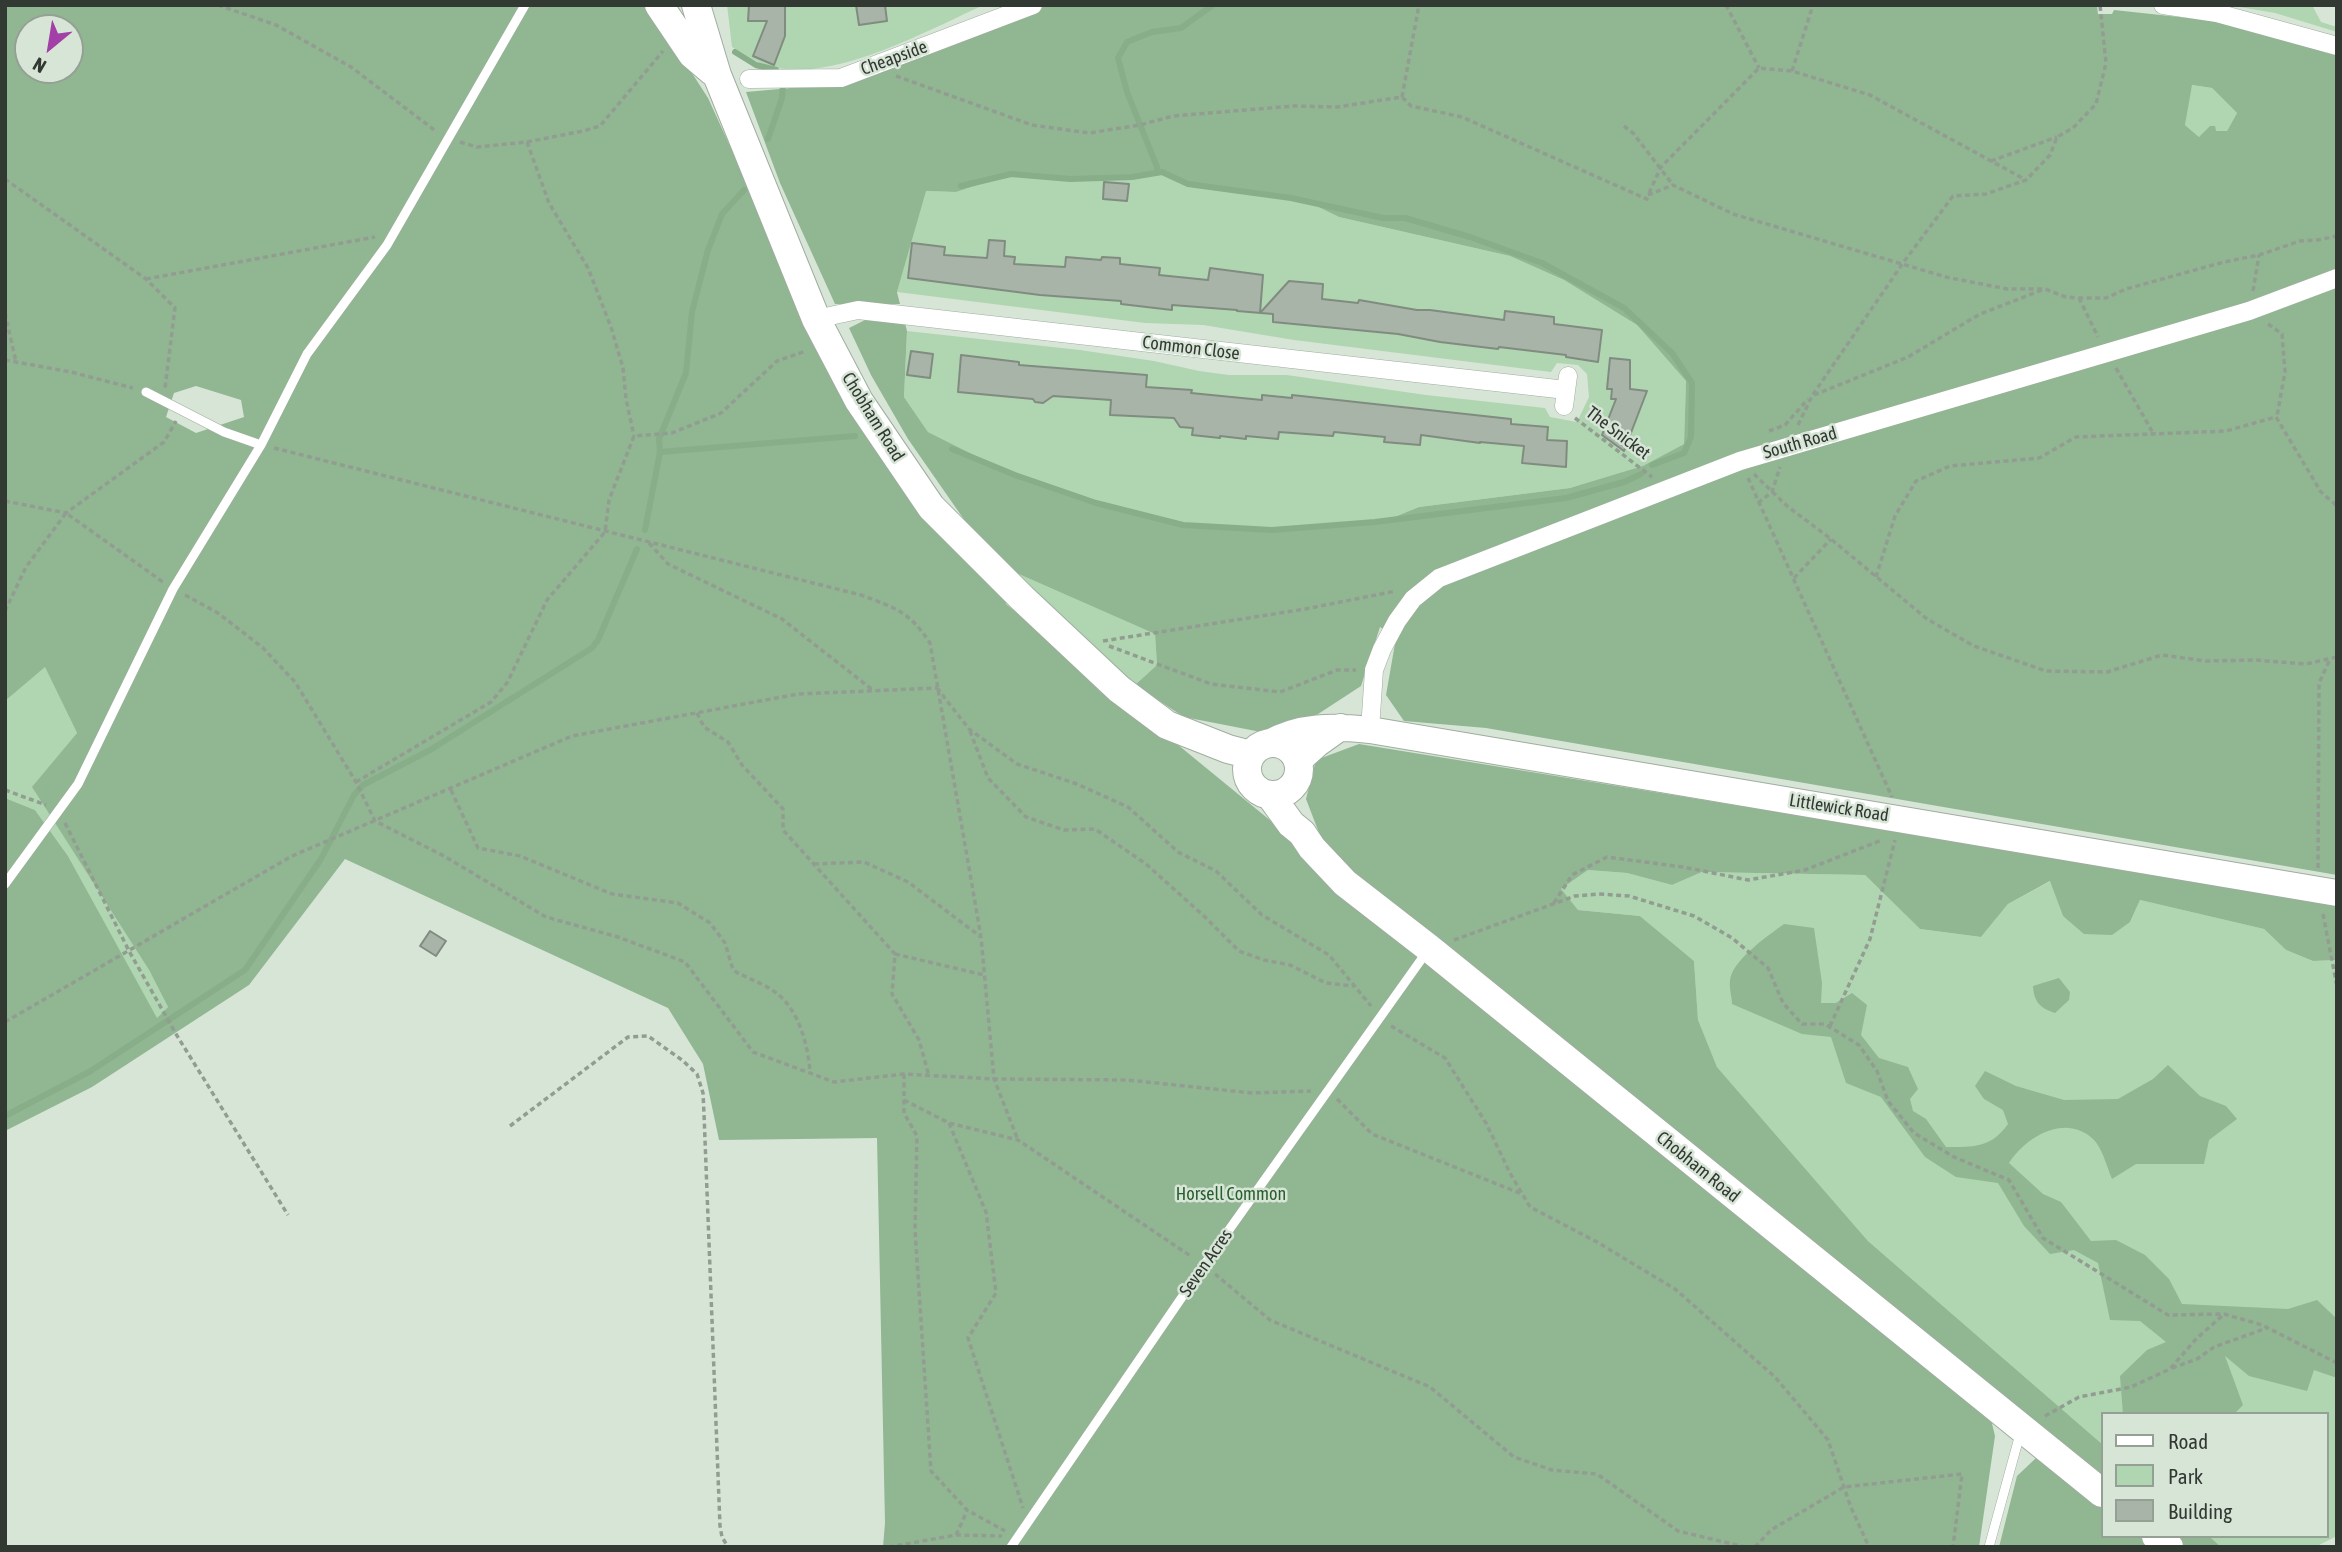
<!DOCTYPE html>
<html>
<head>
<meta charset="utf-8">
<style>
  body { margin:0 }
  #map { position:relative; width:2342px; height:1552px; overflow:hidden; background:#d7e5d7; font-family:"Asap Condensed",sans-serif }
  canvas { display:block }
  .frame { position:absolute; inset:0; border:7px solid #323832; pointer-events:none }
  .legend { position:absolute; left:2101px; top:1412px; width:228px; height:126px; box-sizing:border-box; background:#d7e5d7; border:2px solid #95a095; margin:0; padding:9px 12px; list-style:none; font-size:21px; color:#323832 }
  .legend li { display:flex; align-items:center; gap:14px; height:35px }
  .legend b { width:35px; border:2px solid #95a095 }
  .north { position:absolute; left:14px; top:14px; width:70px; height:70px; box-sizing:border-box; background:#d7e5d7; border:2px solid #95a095; border-radius:50%; rotate:210deg; font-size:19px; font-weight:700; line-height:28px; text-align:center; color:#323832 }
  .north::after { content:''; display:block; margin:auto; width:24px; height:32px; background:#a240a7; clip-path:polygon(50% 0,100% 100%,50% 72%,0 100%) }
</style>
</head>
<body>
<div id="map">
<canvas width="2342" height="1552"></canvas>
<div class="frame"></div>
<ul class="legend">
<li><b style="height:9px;background:#fff"></b>Road</li>
<li><b style="height:19px;background:#b0d5b1"></b>Park</li>
<li><b style="height:19px;background:#a7b4a7"></b>Building</li>
</ul>
<div class="north">N</div>
</div>
<script>
const ctx = document.querySelector('canvas').getContext('2d');
ctx.lineJoin = 'round';
function fill(path, color) { ctx.fillStyle = color; ctx.fill(path, 'evenodd'); }
function stroke(path, color, width, dash) { ctx.strokeStyle = color; ctx.lineWidth = width; ctx.lineCap = dash ? 'butt' : 'round'; ctx.setLineDash(dash || []); ctx.stroke(path); }
function write(font, color, halo, rows, align = 'center') {
  ctx.font = font + ' "Asap Condensed",sans-serif'; ctx.lineWidth = 5; ctx.setLineDash([]); ctx.textBaseline = 'middle'; ctx.strokeStyle = halo; ctx.fillStyle = color; for (const [text, x, y, turn = 0] of rows) {
    ctx.save(); ctx.translate(x, y); ctx.rotate((+turn || 0) * Math.PI / 180); ctx.textAlign = isNaN(turn) ? turn : align; if (halo) ctx.strokeText(text, 0, 0); ctx.fillText(text, 0, 0); ctx.restore();
  }
}
const green = new Path2D(`
  M727 5H984C925 31 830 86 765 65 754 61 743 53 732 47Z
  M2228 5H2312L2321 22 2337 27V32L2275 13Z
  M2191 85 2212 88 2237 113 2227 131H2215L2199 137 2185 125Z
  M1162 172 1188 184 1308 202 1339 217 1510 256 1564 280 1637 325 1686 381 1684 444 1637 470 1570 488 1419 507 1387 520 1269 530 1183 525 1098 503 1012 474 928 432 904 397 907 331 1080 350 1154 361 1199 371 1229 375H1287L1426 395 1545 408 1550 417 1577 422 1589 397 1587 374 1578 365 1557 363 1551 372 1294 340 1203 325 1145 323 897 292 925 191 956 192 1011 174 1070 179 1132 177Z
  M1019 574 1155 634 1157 665 1135 685 1063 619Z
  M45 666 77 733 33 788 149 970 168 1007 157 1019 68 856 35 810 5 798V701Z
  M1588 870 1627 873 1672 885 1702 872 1865 875 1920 929 1981 937 2008 904 2051 881 2063 916 2130 922 2140 900 2264 929 2286 950 2313 961 2337 960V1536L2315 1547H2221L2209 1536H2326V1414H2102V1444L1868 1241 1717 1067 1698 1021 1694 961 1640 916 1578 910 1560 890Z`);
const forest = new Path2D(`
  M5 5H648L708 98 830 365 1007 596 1006 604 1299 844 1321 838 1306 799 1316 760 1359 744 2337 903V960L2313 961 2286 950 2264 929 2140 900 2130 922 2112 935 2084 934 2063 916 2050 881 2008 904 1981 937 1920 929 1865 875 1702 872 1672 885 1627 873 1588 870 1561 889 1578 910 1640 916 1694 961 1698 1020 1717 1067 1868 1241 2102 1444V1485L1873 1323 1931 1373 1954 1383 1989 1411 1995 1436 1979 1547H883L885 1523 877 1138 719 1140 703 1064 668 1008 345 859 249 985 92 1087 5 1131V798L35 810 68 856 157 1018 168 1007 149 970 32 787 77 733 45 667 5 701ZM28 28H70V70H28ZM196 386 241 400 244 417 196 433 166 417 174 393Z
  M1048 5H2090L2097 6 2098 14H2112L2114 10 2216 21 2337 52V875L1486 728 1404 721 1386 695 1396 638 1380 627 1361 686 1312 718 1261 732 1184 717 1135 685 1157 665 1155 634 1012 571 972 531 908 439 871 375 849 328 867 319H904L907 331 904 397 928 432 1012 474 1098 503 1183 525 1269 530 1387 520 1419 507 1570 488 1643 466 1684 444 1686 381 1637 325 1564 280 1510 256 1339 217 1308 202 1188 184 1162 172 1132 177 1070 179 1011 174 956 192 926 191 897 292 900 304H835L780 183 746 92 835 84ZM2192 85 2212 88 2237 113 2227 131H2216L2215 126H2210L2199 137 2185 125Z
  M1784 924 1814 928 1822 983 1821 1003H1836L1852 993 1867 1005 1861 1035 1879 1058 1908 1067 1918 1089 1910 1099 1913 1111 1926 1119 1946 1147C1974 1147 1991 1148 2008 1124L2003 1110 1984 1099 1975 1086 1985 1071 2016 1086 2064 1100 2118 1099 2153 1079 2168 1065 2200 1096 2226 1106 2237 1119 2209 1140 2204 1164H2136L2112 1179C2107 1167 2102 1147 2093 1139 2065 1113 2026 1137 2009 1163L2043 1194 2061 1202 2091 1241 2116 1240 2145 1255 2169 1279 2182 1304 2288 1309 2317 1300 2337 1319V1378L2314 1370 2307 1391 2249 1376 2225 1356 2243 1405 2234 1414H2123L2120 1376 2147 1350 2166 1342 2140 1321 2110 1320 2098 1263 2074 1250 2050 1254 2024 1226 1998 1183 1956 1177 1925 1157 1881 1097 1846 1083 1831 1037 1802 1034 1732 1004C1732 997 1729 988 1730 981 1731 961 1769 935 1784 924Z
  M2059 978 2070 992 2069 1000 2055 1013C2040 1008 2034 1002 2033 986Z
  M2036 1458 2102 1509V1536H2209L2221 1547H1999L2017 1476Z`);
const stream = new Path2D(`
  M735 52 756 65 776 70
  M768 139 782 98 783 84
  M1157 173V167L1127 92 1118 58 1127 42 1152 32 1181 28 1213 5
  M961 186 1011 174 1070 179 1132 177 1162 172 1188 184 1291 198 1383 218H1405L1470 237 1542 263 1624 308 1672 353 1692 383 1691 437 1684 453 1652 465
  M952 449 1015 475 1096 503 1183 525 1272 530 1375 522 1566 498 1624 482 1641 474
  M660 452 855 436
  M645 530 660 452 659 439 686 373 692 312 708 250 722 214 744 190
  M5 1116 89 1072 245 970 321 859 354 795 363 785 430 750 592 648 598 640 637 549`);
const building = new Path2D(`
  M749 5H785V36L774 65 753 56 767 21H748Z
  M856 5H885L887 21 859 25Z
  M1104 182 1129 184 1127 201 1103 199Z
  M989 240 1005 241 1004 256 1015 257 1014 264 1065 267 1066 257 1101 260 1102 257 1120 258V264L1160 268 1159 275 1208 280 1210 268 1263 275 1260 313 1289 281 1323 284 1322 299 1358 303 1359 300 1417 310H1430L1504 320 1505 311 1554 317V324L1602 330 1598 362 1566 357V355L1499 347 1498 349 1440 342 1398 334 1273 322V314L1237 311V310L1172 305V310L1121 304V301L1040 295 908 278 912 243 945 247 944 255 987 258Z
  M911 351 933 354 930 378 907 375Z
  M961 355 1019 362V365L1147 375 1146 387 1192 390 1191 393 1262 400V395L1292 398V395L1511 419V424L1548 427 1547 440 1567 441 1566 467 1522 463 1524 446 1480 442V443L1421 435 1420 445 1384 442 1385 437 1334 432 1333 436 1279 432 1278 439 1246 436V439L1220 436V438L1192 435 1193 428 1180 427 1174 418 1110 415 1111 400 1053 396 1043 403 1035 402 1033 399 958 392Z
  M1610 358 1630 360V389L1647 391 1624 451 1602 435 1616 399H1611L1612 389H1607Z
  M430 931 446 941 436 956 420 946Z`);
const path = new Path2D(`
  M218 5 276 25 351 67 437 132
  M1726 5 1759 68
  M1792 71 1813 5
  M896 76 1032 125 1089 133 1140 125 1173 116 1294 106 1337 107 1402 97 1411 106 1462 117 1649 200
  M1402 97 1419 5
  M1624 126 1633 133 1673 185
  M460 142 477 147 527 142 583 131 600 126 663 51
  M527 142 549 203 588 268 611 327 623 368 626 399 634 436
  M1991 161 2057 137
  M5 179 146 279 175 308 165 388
  M1649 193 1661 167 1759 68 1792 71 1870 95 2026 180
  M1648 195 1673 185 1733 214 1946 277 2007 289H2045L2066 297 2079 298H2106L2126 289 2224 262 2259 255 2300 241 2318 240 2337 236
  M146 279 375 237
  M2253 291 2259 255
  M2079 298 2098 337
  M5 313 16 362
  M2268 324 2282 334 2285 372 2277 416
  M5 360 71 372 133 388
  M2116 368 2153 433
  M1814 395 1908 357 1980 314 2042 290
  M1575 418 1652 477
  M1798 425 1812 396 1903 263 1953 196 1986 194 2026 180 2050 155 2057 137 2073 128 2096 104 2106 63 2100 5
  M1769 431 1785 425 1808 399
  M274 448 861 595C895 608 909 611 930 643L981 937 994 1079 1018 1140
  M1754 474 1787 506 1831 539 1927 619 1974 646 2046 671 2107 672 2162 655 2206 661 2255 660 2306 664 2337 657
  M1748 478 1892 797
  M5 501 66 513 164 442 176 421
  M1758 503 1772 492 1780 467
  M649 543 668 564 782 619 874 691
  M1876 577 1895 516 1916 481 1950 466 2039 458 2076 437 2226 431 2276 417 2321 492 2337 506
  M1794 578 1831 539
  M185 595 218 613 263 648 295 682 356 782 375 821 444 856 546 917 618 937 685 962 753 1052 834 1082 904 1074 994 1079 1127 1080 1252 1093 1311 1091
  M5 611 26 567 66 513 163 582
  M1103 641 1305 609 1396 591
  M1109 646 1211 684 1280 692 1337 670H1356
  M937 688 969 729 1017 764 1077 784 1128 807 1178 852 1216 871 1262 915 1329 955 1371 1006
  M697 713 704 727 728 742 742 765 783 809V830L895 954 892 994 919 1040 929 1076
  M970 731 988 778 1026 817 1064 830 1095 829 1146 864 1205 917 1239 951 1264 960 1290 965 1326 983 1353 986
  M356 782 491 702 507 683 547 600 605 532 609 500 634 436 672 433 721 413 777 361 806 351
  M5 790 46 805
  M451 790 478 848 520 856 612 894 678 903 710 923 725 943 733 970C746 978 760 982 772 990 798 1006 808 1044 810 1072
  M65 823 129 951 176 1034 288 1215
  M814 864 864 862 908 882 981 937
  M2318 868 2319 683 2330 659
  M1554 903 1572 875 1607 857 1683 867 1748 880 1805 870 1882 840
  M2323 914 2337 986
  M1454 940 1575 896 1599 894 1629 896 1694 916 1732 938 1768 968 1783 1003 1802 1024H1825L1859 1045 1877 1071 1888 1101 1914 1133 1954 1157 2009 1180 2043 1238 2168 1315 2224 1314 2262 1325 2337 1363
  M895 954 984 975
  M5 1022 292 856 572 736 798 694 937 688
  M1391 1026 1445 1058 1486 1123 1510 1173 1530 1207 1597 1242 1675 1289 1775 1377 1828 1440 1850 1505 1869 1547
  M1830 1026 1870 939 1895 840
  M904 1074V1113L917 1136 915 1230 931 1471 967 1510 1005 1531
  M1337 1099 1372 1134 1522 1194
  M904 1100 949 1123 1018 1140 1192 1257
  M949 1123 986 1212 996 1293 968 1338 1023 1508
  M510 1126 628 1037 648 1036 682 1060 697 1074 703 1093 704 1114 720 1526 722 1537 728 1547
  M1215 1274 1270 1320 1430 1387 1514 1457 1552 1470 1597 1474 1678 1531 1745 1547
  M2172 1368 2197 1359 2214 1347 2267 1328
  M2045 1416 2079 1397 2131 1387 2170 1369 2196 1339 2222 1316
  M956 1535 967 1511
  M889 1547 956 1535 1002 1536
  M1755 1547 1771 1530 1844 1487 1962 1474 1953 1547`);
const lane = new Path2D(`
  M146 392 224 432 261 445
  M5 884 78 784 173 589 261 445 307 354 387 245 525 5
  M1011 1547 1204 1265 1428 950
  M1989 1547 2020 1434`);
const street = new Path2D(`
  M2163 5 2217 13 2337 46
  M749 79 841 78 1033 5
  M816 319 858 310 1566 390
  M1564 406 1568 376
  M1370 730 1374 670 1382 649 1397 621 1413 599 1439 578 1740 461 2249 311 2337 278`);
const secondary = new Path2D(`
  M1267 744C1299 725 1334 726 1370 730L2337 893
  M1298 761 1317 744 1341 727`);
const primary = new Path2D(`
  M659 5 692 54 712 71
  M696 5 717 75 816 319 859 401 931 507 1022 598 1119 689 1167 725 1228 749 1251 755
  M1247 769a26 26 0 1 1 52 0a26 26 0 1 1-52 0Z
  M1270 795 1291 824 1302 833 1312 848 1345 883 1430 949 2102 1493
  M2156 1536 2169 1547`);
const streetNames = [
  ["Cheapside",894,58,-20],
  ["Common Close",1191,348,7],
  ["Chobham Road",873,417,58],
  ["The Snicket",1618,433,37],
  ["South Road",1800,443,-16],
  ["Littlewick Road",1839,808,9],
  ["Chobham Road",1698,1167,39],
  ["Seven Acres",1206,1263,-55]
];
const parkNames = [
  ["Horsell Common",1231,1194]
];
fill(green, '#b0d5b1');
fill(forest, '#91b692');
stroke(stream, '#88ad89', 6);
fill(building, '#a7b4a7');
stroke(building, '#808c80', 2);
stroke(lane, '#a0ada0', 10);
stroke(street, '#a0ada0', 19);
stroke(secondary, '#a0ada0', 28);
stroke(primary, '#a0ada0', 30);
stroke(path, '#929d92', 3.5, [5, 3.5]);
stroke(lane, '#fff', 9);
stroke(street, '#fff', 18);
stroke(secondary, '#fff', 26);
stroke(primary, '#fff', 28);
write('18px', '#323832', '#d7e5d7', streetNames);
write('18px', '#295e2e', '#d7e5d7', parkNames);
</script>
</body>
</html>
